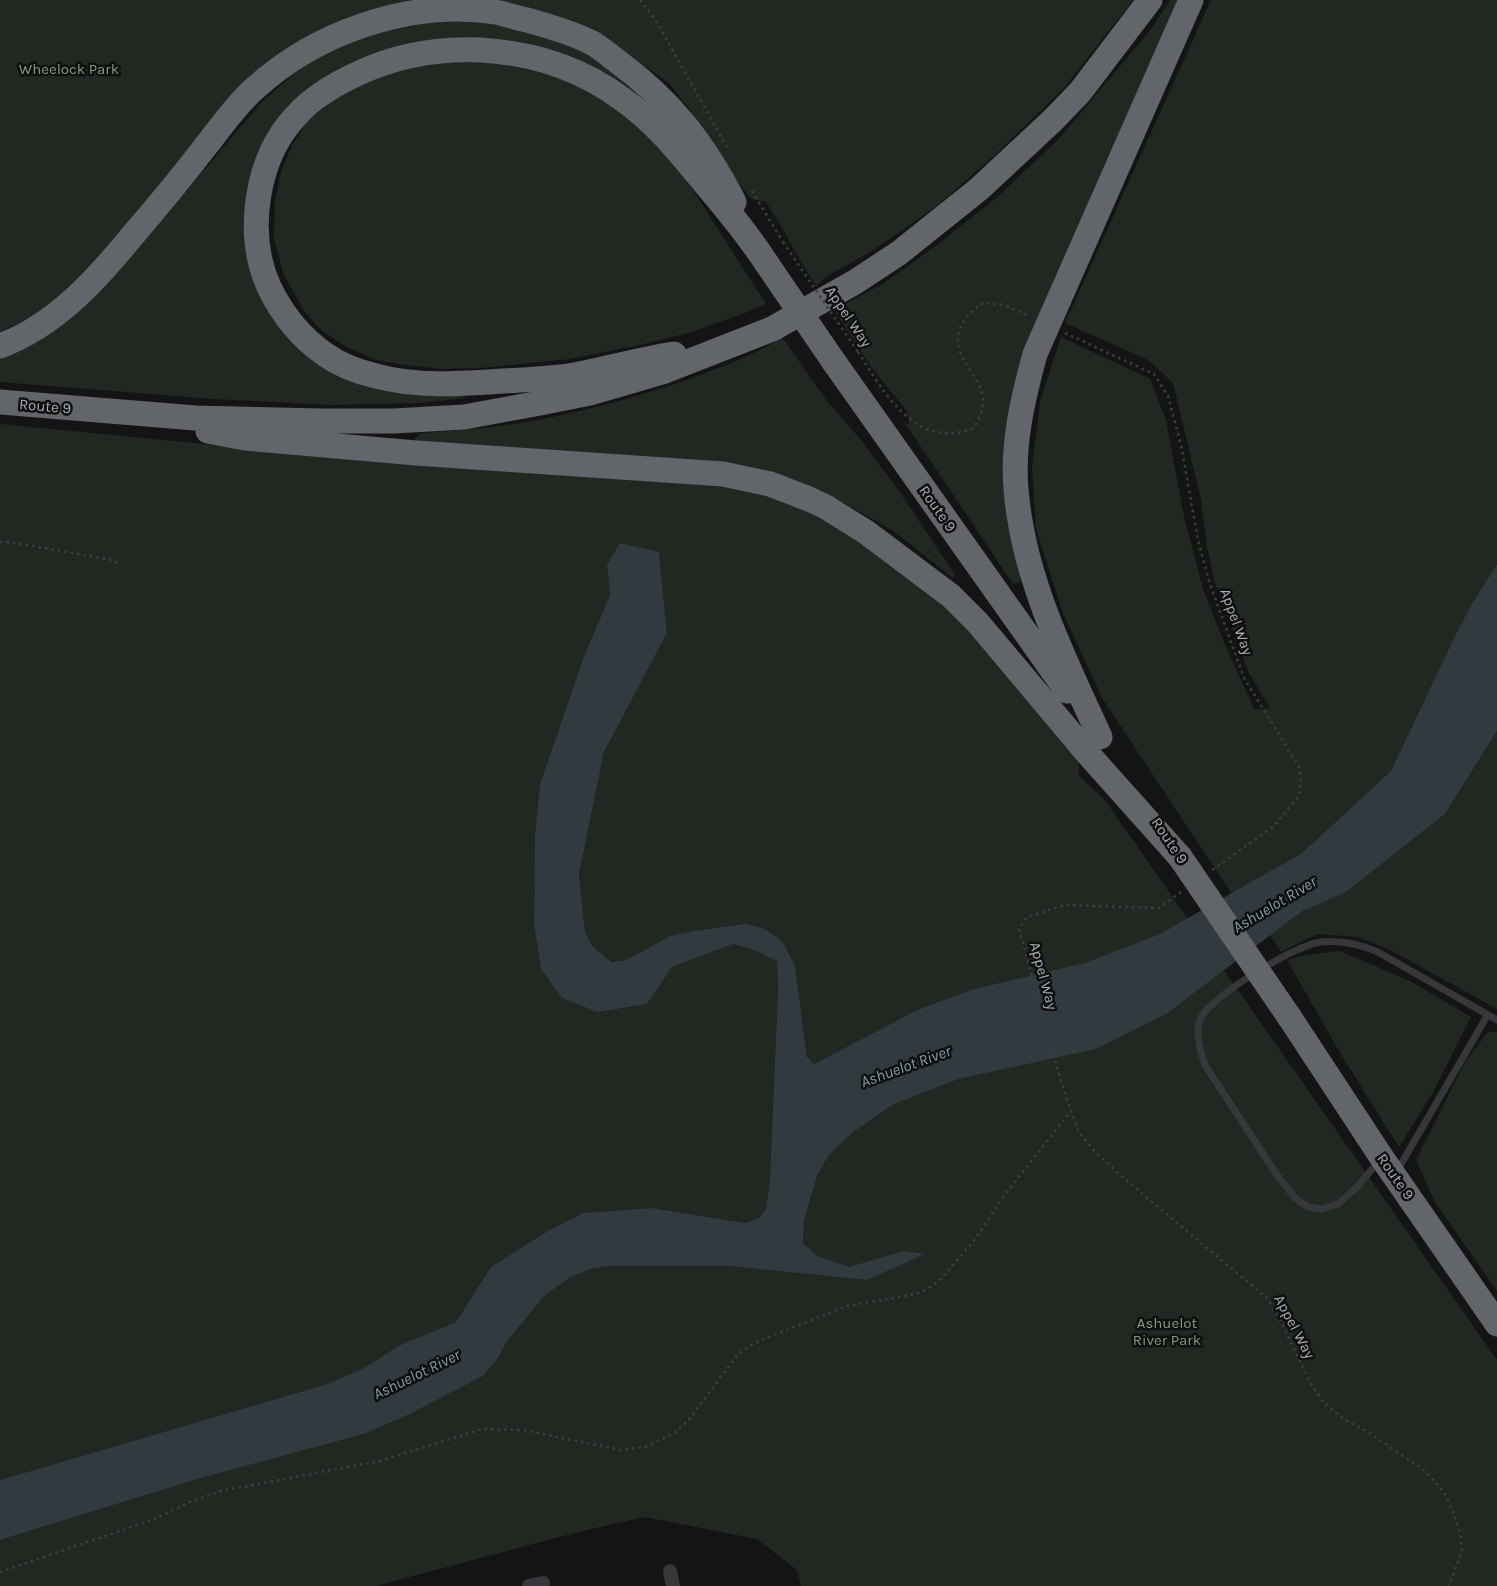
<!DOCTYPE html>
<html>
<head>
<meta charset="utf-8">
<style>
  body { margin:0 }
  canvas { display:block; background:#141415 }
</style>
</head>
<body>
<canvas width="1497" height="1586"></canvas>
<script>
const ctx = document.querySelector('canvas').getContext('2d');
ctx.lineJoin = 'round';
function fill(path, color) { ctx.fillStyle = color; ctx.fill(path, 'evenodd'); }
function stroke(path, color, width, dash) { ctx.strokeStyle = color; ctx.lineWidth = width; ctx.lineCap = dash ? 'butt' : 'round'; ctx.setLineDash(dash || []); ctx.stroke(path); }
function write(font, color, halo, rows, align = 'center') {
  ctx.font = font + ' Karla,sans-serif'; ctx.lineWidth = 5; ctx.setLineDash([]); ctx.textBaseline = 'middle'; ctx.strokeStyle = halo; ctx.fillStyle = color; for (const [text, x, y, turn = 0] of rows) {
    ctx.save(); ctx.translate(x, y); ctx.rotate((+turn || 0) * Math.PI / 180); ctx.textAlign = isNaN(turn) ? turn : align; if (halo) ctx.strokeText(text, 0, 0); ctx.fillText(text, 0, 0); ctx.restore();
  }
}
const green = new Path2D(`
  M0 0H438L313 34 82 282 37 314 0 332Z
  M482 0H1133L1064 88 995 155 938 205 872 251 827 276 816 286C798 258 784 229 766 202L752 199 736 181 690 110 669 83 656 74 600 34 540 11 500 1Z
  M1170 0H1186L1031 351 1021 574 1020 582 1013 584 903 420 909 425 907 411 872 368 834 310 884 283 933 248 996 198 1058 140 1152 28Z
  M1211 0H1497V564L1471 605 1454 638 1391 771 1302 853 1232 894 1102 698 1062 611 1036 528 1032 467 1040 402 1061 337 1150 379 1166 420 1184 517 1203 589 1223 640 1254 709 1270 708 1249 673 1215 583 1207 547 1201 499 1173 383 1148 360 1065 323Z
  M442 20H469L538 31 611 65 703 158 622 92 459 44 289 116 255 246 312 349 464 389 465 398 420 403 332 405 213 399 0 382V351L144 241 261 103 295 73 318 58 356 40 397 27Z
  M437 62 502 63 564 79 592 94 635 121 680 170 766 304 745 313 688 333 640 345 570 359 480 368 442 369 405 365 376 360 345 346 321 330 304 311 283 273 274 239 275 202 281 172 292 145 308 121 340 95 393 70Z
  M782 337 827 401 861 440 899 491 955 575 953 578 892 530 837 499 814 490 423 443 414 439 422 433C462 430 503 427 543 419 596 408 649 394 700 375 728 364 758 354 782 337Z
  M0 424 420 465 750 488 814 509 955 610 1078 757 1079 776 1104 799 1497 1360V1586H801L797 1570 757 1539 645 1517 578 1532 376 1586H0V1540L201 1478 364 1434 410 1414 483 1376 498 1358 505 1344 544 1296 571 1277 590 1269 609 1266H728L867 1280 903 1251 849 1267 818 1256 803 1244 804 1221 817 1176 828 1156 852 1133 892 1105 943 1085 969 990 917 1010 814 1064 807 1057 795 966 745 924 693 931 670 936 626 960 611 962 592 946 585 932 579 874 604 752 667 633 659 552 607 565 610 595 584 656 540 784 535 835 534 925 541 969 647 1004 672 967 733 944 754 950 777 961 778 989 770 1177 766 1209 759 1218 745 1223 652 1208 583 1213 546 1232 491 1267 456 1322 400 1345 364 1368 327 1384 0 1480Z
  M1497 731V1009L1392 951 1359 937 1317 934 1281 952 1270 935 1301 912 1346 892 1445 814Z
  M1340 951 1410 981 1471 1017 1432 1094 1399 1147 1342 1056 1287 960 1305 955Z
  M1488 1032H1497V1291L1435 1202 1416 1160 1465 1062Z`);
const water = new Path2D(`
  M620 543 659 552 667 633 604 752 579 874 585 932 592 946 611 962 626 960 670 936 693 931 745 924 763 928 782 941 795 966 807 1057 814 1064 917 1010 970 990 1085 963 1160 934 1302 853 1391 771 1454 638 1471 605 1497 564V731L1445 814 1346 892 1301 912 1166 1014 1096 1049 958 1079 892 1105 852 1133 828 1156 817 1176 804 1221 803 1244 818 1256 849 1267 903 1251 925 1254 867 1280 728 1266H609L590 1269 571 1277 544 1296 505 1344 498 1358 483 1376 410 1414 364 1434 201 1478 0 1540V1480L327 1384 364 1368 400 1345 456 1322 491 1267 546 1232 583 1213 652 1208 745 1223 759 1218 766 1209 770 1177 778 989 777 961 754 950 733 944 672 967 647 1004 597 1012 562 998 541 969 534 925 535 835 540 784 584 656 610 595 607 565Z`);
const path = new Path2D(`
  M640 0 656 21 728 149
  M752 191 783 242
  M1065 333 1154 374 1168 396 1181 445 1198 540 1209 581 1244 678 1299 767 1301 782 1299 796 1273 827 1212 870
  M858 352C881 387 910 442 960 432 963 431 968 431 971 429 977 426 982 413 983 406 986 381 957 363 958 339 958 323 971 311 983 303L1004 305 1029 316
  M0 542 22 544 112 560 120 565
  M1181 892 1159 908 1065 905 1027 917 1019 929 1061 1081 1078 1131 1095 1152 1126 1180 1268 1299 1280 1320 1311 1384 1324 1403 1345 1420 1368 1432 1424 1470 1444 1492 1454 1514 1460 1533 1462 1551 1449 1586
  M0 1572 152 1520 192 1501 221 1491 380 1461 482 1429 523 1430 621 1450 645 1447 673 1434 688 1421 738 1354 756 1342 847 1306 906 1296 922 1292 938 1282 973 1242 1006 1193 1071 1111`);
const lane = new Path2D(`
  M1379 1161 1356 1188 1338 1204 1322 1209 1308 1207 1295 1198 1277 1175 1205 1065C1200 1050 1194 1031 1202 1016 1214 995 1297 944 1321 942 1341 940 1359 944 1378 952L1497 1020
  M1397 1171 1487 1016`);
const street = new Path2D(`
  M670 1571 673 1586
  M529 1586 543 1583`);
const highway = new Path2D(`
  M0 346C56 325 96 280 133 235 158 206 182 177 205 147 220 128 236 105 254 89 287 59 322 39 364 25 406 11 451 5 495 12 506 14 516 18 527 20 545 25 578 35 594 44 602 49 609 55 617 61 671 101 703 142 734 202
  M674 354C640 359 607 369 574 375 550 379 526 380 502 381 460 384 416 387 376 376 359 372 340 365 326 355 301 338 282 314 269 287 245 234 256 159 295 117 312 97 335 84 359 73 442 35 548 44 622 99 654 121 678 151 702 180 724 206 746 232 765 261
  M834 362 1067 691
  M0 402 195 418 320 421H394L464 417 540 403 590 393 662 372 772 329 855 282 899 253 979 189 1053 120 1080 92 1150 0
  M208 431 245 438 416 453 723 474 770 484 809 499 826 507 866 532 951 596 978 623 1088 754 1180 857
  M1100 737C1064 658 1023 578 1016 489 1012 444 1023 398 1035 354L1191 0
  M1290 1018 1382 1158 1497 1324`);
const pathBridge = new Path2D(`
  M783 242 858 352`);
const highwayBridge = new Path2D(`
  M765 261 834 362
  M1180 857 1290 1018`);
const parkNames = [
  ["Wheelock Park",69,70],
  ["Ashuelot",1167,1324],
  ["River Park",1167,1341]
];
const streetNames = [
  ["Appel Way",848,317,56],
  ["Route 9",45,407,5],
  ["Route 9",937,509,55],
  ["Appel Way",1236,622,70],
  ["Route 9",1169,841,56],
  ["Appel Way",1043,976,75],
  ["Route 9",1395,1177,55],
  ["Appel Way",1294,1327,62]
];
const waterNames = [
  ["Ashuelot River",1275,905,-31],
  ["Ashuelot River",906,1067,-20],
  ["Ashuelot River",417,1375,-26]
];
fill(green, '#212721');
fill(water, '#313a3e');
stroke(path, '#3c3e41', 2.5, [2.5, 4]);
stroke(lane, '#35373a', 7);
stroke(street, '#35373a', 14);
stroke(highway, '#62656a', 25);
stroke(pathBridge, '#3c3e41', 2.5, [2.5, 4]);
stroke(highwayBridge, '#62656a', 25);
write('15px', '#839c81', '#0f0f10', parkNames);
write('15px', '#a7adb4', '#0f0f10', streetNames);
write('italic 16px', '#839dab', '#0f0f10', waterNames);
</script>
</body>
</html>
